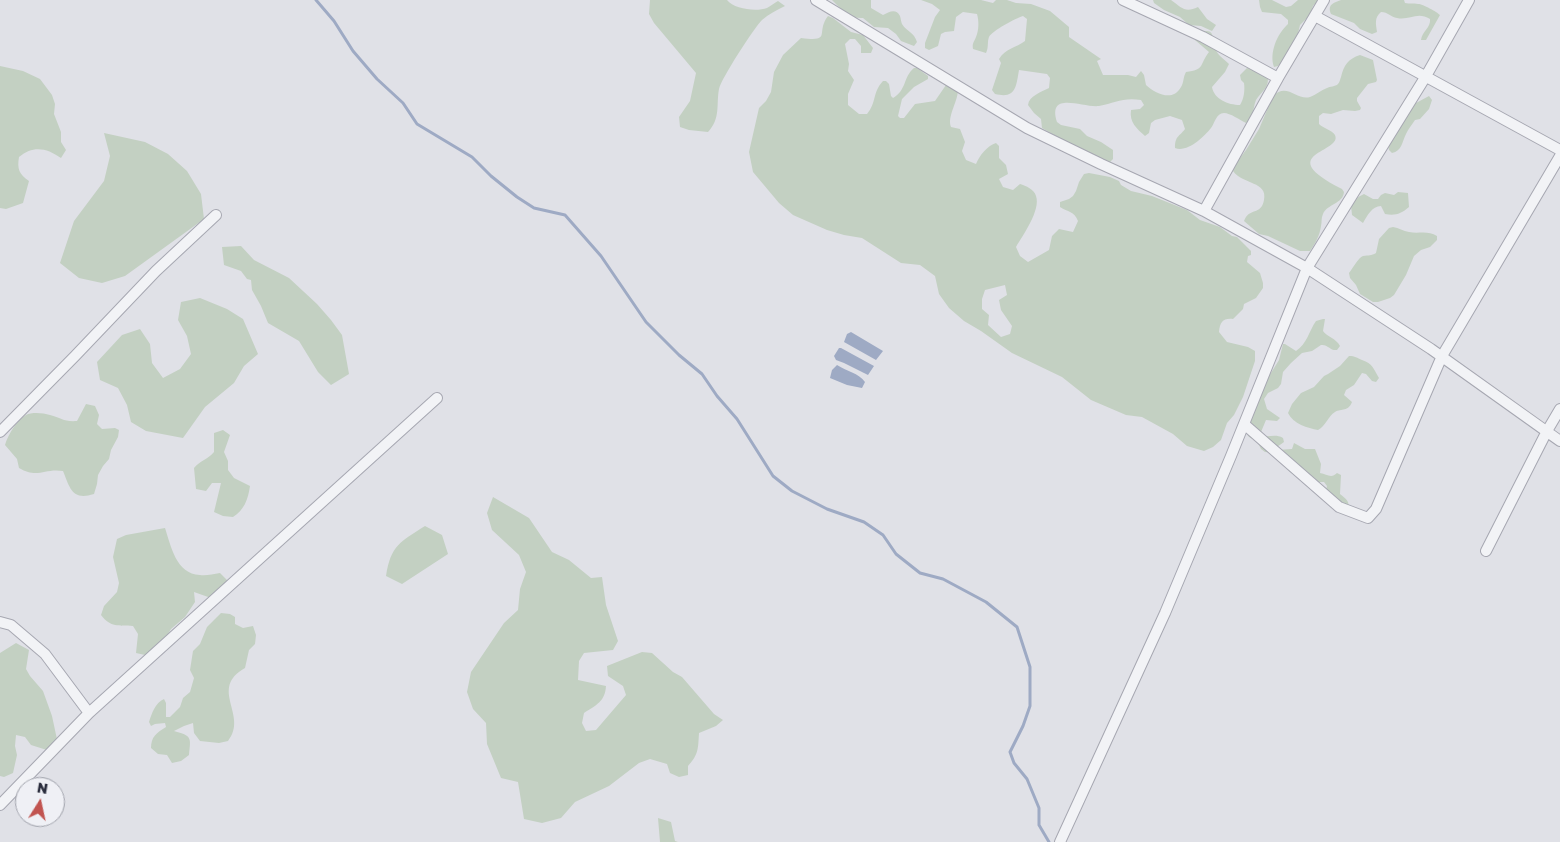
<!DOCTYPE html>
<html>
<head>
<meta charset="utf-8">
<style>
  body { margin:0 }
  #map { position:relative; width:1560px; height:842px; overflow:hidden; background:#e0e1e7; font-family:"Golos Text",sans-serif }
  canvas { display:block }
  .north { position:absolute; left:15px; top:777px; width:50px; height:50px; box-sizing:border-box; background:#eff0f5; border:1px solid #a0a2ab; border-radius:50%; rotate:10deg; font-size:14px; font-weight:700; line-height:20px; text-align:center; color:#2a2d3d }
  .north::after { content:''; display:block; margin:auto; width:18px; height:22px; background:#c15450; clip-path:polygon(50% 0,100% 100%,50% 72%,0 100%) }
</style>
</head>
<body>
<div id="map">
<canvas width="1560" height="842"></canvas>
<div class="north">N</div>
</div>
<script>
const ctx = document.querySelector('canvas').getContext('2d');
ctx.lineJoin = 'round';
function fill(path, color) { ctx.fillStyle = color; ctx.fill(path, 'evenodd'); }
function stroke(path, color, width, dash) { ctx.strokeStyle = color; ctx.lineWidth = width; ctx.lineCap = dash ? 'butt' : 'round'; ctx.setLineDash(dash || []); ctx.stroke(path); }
const green = new Path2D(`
  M650 0H727C734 9 756 12 767 8 771 6 774 3 778 1L785 6C777 10 769 14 762 20 754 28 721 79 719 89 716 105 721 118 708 132L689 130 680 127 679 117 690 101 696 73 654 23 649 14Z
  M832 0H871V8L883 15C889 12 896 8 900 16 901 19 901 22 902 24 907 32 914 32 917 42L914 46 901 41 896 34 888 28 874 27 863 18C850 19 841 9 832 0Z
  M921 0H981L993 3 996 0H1007L1016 3 1031 4 1050 11 1069 27V37L1101 59 1097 61 1103 75H1128L1136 77 1141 71 1144 75 1146 85C1156 94 1173 102 1181 87 1184 82 1183 77 1186 72 1205 70 1199 65 1209 52L1195 40 1194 35C1219 23 1210 41 1217 52 1219 56 1225 60 1229 64L1225 72 1212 87C1214 99 1228 105 1240 105 1244 99 1245 90 1244 83L1241 80 1240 75 1247 68 1256 70 1268 79C1268 89 1261 92 1256 100 1254 105 1253 111 1253 117L1246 123C1240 120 1230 113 1224 113 1216 113 1215 123 1211 128 1204 137 1187 153 1175 148 1175 136 1179 137 1185 129L1182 120 1170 116 1155 120 1151 123 1149 133 1145 136C1137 129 1129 122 1131 110L1140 109 1144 105 1141 100C1123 97 1115 103 1099 106 1083 108 1047 90 1057 122L1061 125 1080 129 1087 136 1101 142 1113 150V159L1110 162 1087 154 1042 128 1041 119 1034 113 1028 105C1029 96 1041 92 1049 88L1050 78 1047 74 1019 70C1016 87 1016 99 995 94L992 90 1001 63 999 59C1006 48 1016 48 1025 41L1027 19 1023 16C1016 18 992 31 989 37 987 42 989 47 986 53L973 49C972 43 974 42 976 37 979 30 979 21 977 14L963 12 956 17 954 31 945 32 941 34 938 46 929 50 925 48V43L935 17 940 10 932 4Z
  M1153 0H1171C1182 8 1185 13 1198 7L1207 19 1216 25 1212 31 1201 26 1189 25 1180 17 1164 10 1154 3Z
  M1259 0H1272L1286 7 1291 6 1298 0H1319L1313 6 1310 15 1300 25 1297 38 1290 51 1278 66 1274 67C1269 53 1277 34 1288 24V20L1281 14 1262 12 1260 7Z
  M1341 0H1404L1405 3C1410 4 1413 3 1418 4 1423 4 1437 12 1440 15L1426 40H1421C1422 31 1431 28 1430 19 1417 11 1409 21 1397 18 1391 17 1388 12 1381 12 1374 18 1376 24 1377 32L1372 34 1360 29 1354 23 1331 14C1327 4 1334 3 1341 0Z
  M828 16 833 18 851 32 863 35 873 48 871 53H861V46L855 39H850L845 44 849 64 848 71 854 80 848 94V105L859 114H867C877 102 872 93 883 81H886L889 84 891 96 893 98C907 90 903 77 914 68H917L928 76V79L914 87 902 99 898 116 900 118H904L915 104 935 101 946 85 948 84 958 91C957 103 947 117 951 127L960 129 965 142 962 151 966 160 976 164C979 156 988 145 996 143L999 146V158L1006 165 1008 174 999 179 1003 187 1013 190 1020 184C1026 186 1034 189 1036 196 1041 210 1023 235 1016 247L1020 256 1028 262 1049 250 1052 236 1059 229 1073 232 1078 221C1074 211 1068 212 1060 207V202L1069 199 1073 196 1076 191 1079 182 1084 174 1089 173 1110 177 1119 181 1121 185 1131 191 1152 196 1187 210 1200 220 1220 227 1232 236 1237 237 1251 251V255L1248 256 1247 262 1260 273 1263 283V288L1256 298 1244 304 1243 309 1233 319C1223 318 1220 322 1219 332L1227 342 1248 347 1255 351V361L1243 397 1234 415 1227 423 1221 440 1213 447 1204 451 1187 446 1173 434 1142 417 1126 415 1091 400 1062 377 1012 353 981 331 964 321 949 308 939 294 935 276 920 265 901 263 862 238 844 235 827 230 793 215 779 203 753 172 749 152 759 108 766 101 771 92 774 72 783 55 801 38C833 42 815 33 828 16ZM1005 285 1007 295 999 300 1001 310 1012 326 1010 334 1001 337 988 325 989 315 982 309V299L985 290Z
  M1360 55 1373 60 1377 80 1376 82 1368 84 1357 98V101L1361 108 1360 110 1355 111 1343 110 1331 114 1323 113 1319 116V124C1323 128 1332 130 1335 135 1343 153 1271 153 1342 189L1344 192C1343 204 1327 204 1323 214 1321 218 1322 222 1321 226 1320 235 1315 244 1310 251H1300L1268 236 1259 234 1244 221C1249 207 1261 216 1264 200 1268 181 1243 185 1233 171L1234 166 1246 150 1259 129 1273 96C1287 82 1297 101 1310 97 1316 95 1321 90 1327 88 1330 86 1335 87 1338 84 1340 82 1340 79 1341 77 1344 65 1348 59 1360 55Z
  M0 66 23 71 40 79 52 95 55 104 54 114 61 132V142L66 150 61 158C47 148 33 145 19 157 17 169 19 174 29 181L23 203 6 209 0 208Z
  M1429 96 1432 100 1429 109 1420 119 1415 120C1412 125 1408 129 1406 134 1402 142 1402 151 1392 153L1389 150 1388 146 1409 110 1416 103Z
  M104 133 145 142 168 154 187 171 201 194 204 219 125 276 102 283 79 278 60 263 74 221 104 181 110 156Z
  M1398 192 1408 193 1409 207C1401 214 1395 216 1385 214L1381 206C1372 206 1367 216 1363 223L1352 215 1351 206C1355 200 1357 197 1364 194L1373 199H1378L1381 195 1385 193 1394 195Z
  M1393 227C1399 228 1403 231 1409 232 1419 234 1428 230 1437 236V240L1430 247 1421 250 1414 256 1406 275 1394 295 1390 298 1378 302H1373L1360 294 1356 285 1350 278 1349 273C1353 268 1358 258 1363 256 1369 255 1371 256 1376 253L1379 239 1389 228Z
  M241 246 254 260 289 278 317 304 331 320 342 335 349 374 331 385 318 372 299 341 268 323 261 306 252 290 251 280 247 279 241 271 224 265 222 247Z
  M200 298 227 309 243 319 258 354 244 366 234 383 205 407 183 438 146 431 131 422 127 405 118 388 100 380 97 362 122 335 140 329 150 344 152 363 163 378 180 369 191 354 187 336 178 320 181 302Z
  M1323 319H1325L1323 331C1327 337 1336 338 1340 346L1337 350C1330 351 1328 344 1321 345L1312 351 1302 353 1291 363 1283 372 1281 384 1278 388 1268 393 1264 399 1267 409 1280 418 1277 421 1266 420 1261 432 1263 436C1271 437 1276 434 1283 438L1284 442 1277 447V450L1292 449 1294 443 1305 449H1315L1321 464 1320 473C1327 474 1331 479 1337 473L1341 475 1340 494C1346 499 1351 502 1347 509L1326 490 1327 486 1324 482H1314L1302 477 1293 474 1289 471 1285 462 1274 453 1265 452 1261 449 1257 441 1249 437 1246 433 1266 381 1279 360 1283 344H1285L1296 351C1307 344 1309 331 1316 321Z
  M1349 356C1355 356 1357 358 1362 360 1373 364 1373 368 1379 378L1376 382 1372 381 1366 374 1362 373 1354 385 1346 390 1344 395 1352 402C1348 412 1342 408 1335 412 1328 416 1326 426 1318 430 1308 428 1293 424 1288 413L1292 404 1301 393 1314 387 1324 376 1328 374 1340 366Z
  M86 404 95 406 99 415 97 424 102 429 115 428 119 430 118 437 111 450 109 459 103 466 98 475 97 484 94 494C72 501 70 488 63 471 44 468 38 479 19 468L17 459 5 445C8 435 16 421 26 415 32 412 43 413 50 415 61 418 64 422 77 421Z
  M223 430 230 435 224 452 228 461V470L234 478 250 486C248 500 244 510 233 517L223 516 214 512 221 483H212L206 491 196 489 194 468C201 460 207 460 214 452V433Z
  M493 497 529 518 552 552 569 560 591 578 602 577 606 605 618 641 613 650 584 653 579 661 578 680 606 686C605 702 596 705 584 713L582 723 586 731 596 730 626 695 623 686 608 676 607 666 642 652 652 653 673 672 682 677 714 714 723 720 716 726 699 733C698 748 699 754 688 766V775L679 777 670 773 667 764 650 759 639 763 609 786 575 802 561 818 542 823 524 819 518 782 501 778 487 744 486 723 473 709 467 692 471 672 504 623 518 610 520 589 526 572 519 555 492 530 487 513Z
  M425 526 442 535 448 554 402 584 386 576C391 545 400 542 425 526Z
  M165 528C171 546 176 574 200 575 206 576 213 574 220 573L227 580 225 591 211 598 194 592 195 602 185 617 171 629 161 646 145 655 136 653 138 634 133 626C118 625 111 628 101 615L104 606 117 592 119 583 113 557 117 539 126 535Z
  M221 613 230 614 235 617V624L243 628 253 626 256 635 255 644 249 650 245 668C208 689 249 715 228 741L219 743 200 741 194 733 193 723 184 726 174 731C192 736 191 737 189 755L181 761 172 763 167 755 158 754 151 748C151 737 156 733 166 727L165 723 155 724 151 726 149 722C152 713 155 703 164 699L166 703V717H170L180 707 183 698 190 692 194 678 190 670 193 651 200 644 207 627Z
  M16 643 29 650 26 669 30 676 43 691 52 716 58 744 50 751 31 745 25 737 16 735 15 746 17 755 13 773 4 777 0 776V653Z
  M658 818 671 822 675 841 678 842H660Z`);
const water = new Path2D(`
  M851 332 883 351 876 360 844 342 847 334Z
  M839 348H841L874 366 868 375 844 363 836 360 834 356Z
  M837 365C846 371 859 373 865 382L862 388 847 385 830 378 832 370Z`);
const stream = new Path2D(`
  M316 0 334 21 353 51 377 79 403 103 417 124 472 157 491 176 517 197 534 208 565 215 601 256 646 322 679 355 702 374 717 396 737 419 773 476 792 491 827 509 864 522 883 535 896 554 920 573 943 579 986 602 1017 627 1030 667V706L1023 726 1010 752 1014 763 1027 779 1039 808V825L1049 842`);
const street = new Path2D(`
  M816 0 1027 128 1101 164 1204 211 1307 268 1431 349 1560 441
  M1123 0 1203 37 1278 78
  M1315 16 1560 150
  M1204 211 1278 78 1324 0
  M1244 424 1339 507 1368 518 1376 509 1442 356 1560 156
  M0 432 75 356 156 271 216 215
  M1486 551 1547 431 1560 409
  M0 622 11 625 45 654 89 713
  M0 805 89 713 437 398
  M1060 842 1165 613 1231 456 1307 268 1426 76 1469 0`);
fill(green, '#c3d0c2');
fill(water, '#9eaac4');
stroke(stream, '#9eaac4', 3);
stroke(street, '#a6a7b1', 12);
stroke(street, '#f2f3f6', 10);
</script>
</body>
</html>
